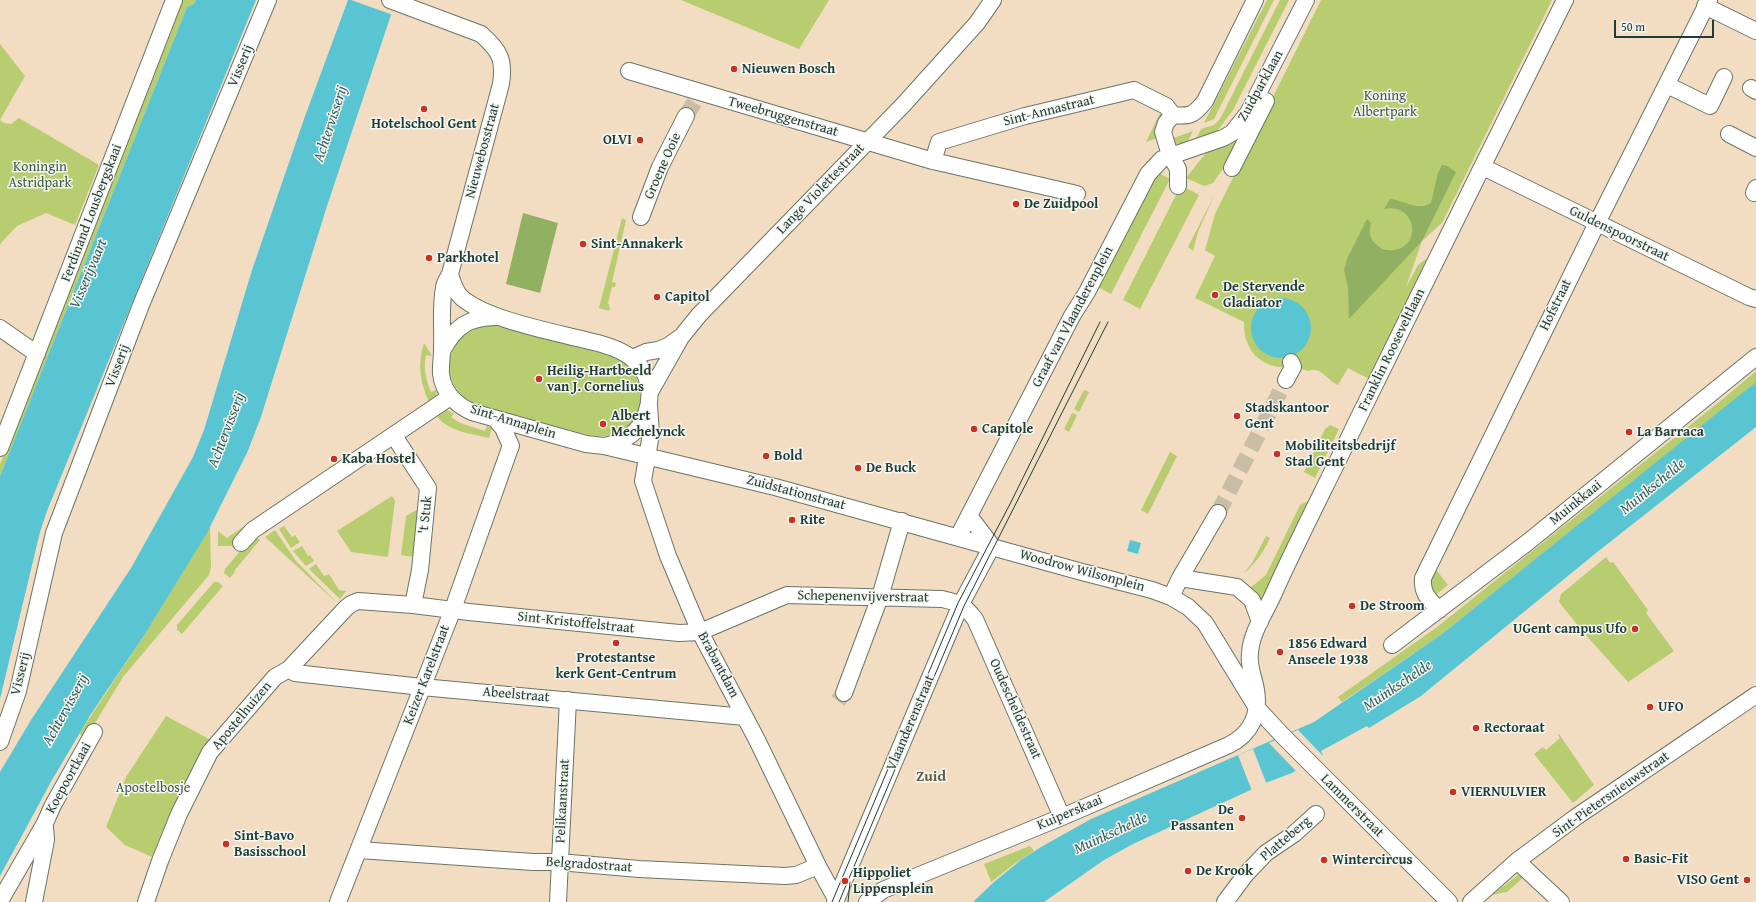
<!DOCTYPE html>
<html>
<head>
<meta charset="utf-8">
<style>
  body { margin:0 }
  #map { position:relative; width:1756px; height:902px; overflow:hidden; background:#f3ddc2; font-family:"Gentium Book Plus",serif }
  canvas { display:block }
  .scale { position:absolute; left:1614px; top:20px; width:100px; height:18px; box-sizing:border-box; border:2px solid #1f3d34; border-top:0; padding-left:5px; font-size:12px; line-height:14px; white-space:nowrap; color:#1f3d34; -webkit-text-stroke:3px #f6f6f2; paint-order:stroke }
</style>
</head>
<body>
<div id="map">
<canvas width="1756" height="902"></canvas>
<div class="scale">50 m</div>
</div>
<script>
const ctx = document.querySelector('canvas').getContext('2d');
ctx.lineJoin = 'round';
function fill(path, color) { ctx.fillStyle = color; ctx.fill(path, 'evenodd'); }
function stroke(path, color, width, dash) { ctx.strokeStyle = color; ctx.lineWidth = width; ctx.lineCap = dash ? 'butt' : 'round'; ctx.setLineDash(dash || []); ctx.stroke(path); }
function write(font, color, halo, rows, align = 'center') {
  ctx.font = font + ' "Gentium Book Plus",serif'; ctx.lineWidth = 3; ctx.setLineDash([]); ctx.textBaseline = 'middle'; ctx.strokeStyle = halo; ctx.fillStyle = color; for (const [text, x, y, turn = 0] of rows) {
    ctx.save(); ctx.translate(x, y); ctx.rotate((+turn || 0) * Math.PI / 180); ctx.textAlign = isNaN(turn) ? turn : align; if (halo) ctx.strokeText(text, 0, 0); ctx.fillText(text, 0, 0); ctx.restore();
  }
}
const green = new Path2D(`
  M181 0H196L194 4 187 7 0 476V464Z
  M681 0H829L799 49Z
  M1267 0H1274L1214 119 1204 123Z
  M1280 0H1289L1233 110 1215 134 1195 141 1201 129 1214 125 1220 119Z
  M1321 0H1552L1442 223 1422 241 1406 287 1418 265 1427 258 1371 380 1348 368 1338 385C1327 380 1321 366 1308 371 1296 366 1289 368 1278 367 1255 363 1243 344 1244 322L1195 298 1215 256 1205 250 1215 214Z
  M0 44 25 76 0 120 4 123 11 124 19 118 99 165 75 225 46 213 17 226 0 244Z
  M1160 113 1165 117 1160 137 1146 142Z
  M1245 130 1231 157 1213 183 1204 186 1186 178 1209 149Z
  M1193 131 1187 143C1179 145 1176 145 1171 139Z
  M1157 172 1170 179 1111 294 1098 287Z
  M1181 185 1199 195 1140 309 1123 300 1126 294Z
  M1215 194 1198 232 1193 251 1188 247Z
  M622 218 626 220 612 282 616 283 615 287H612L608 303 610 308 609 311 599 308Z
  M486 326H498C524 333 551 340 577 347 592 351 608 353 621 361 650 379 647 425 612 435 604 437 596 436 588 435 563 428 537 421 512 414 497 410 478 408 466 398 452 388 444 368 452 352 458 337 470 329 486 326Z
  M424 343 432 356 426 355C423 368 426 380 431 392L436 390C438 397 435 399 430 404 420 383 417 365 424 343Z
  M1756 371V382L1730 404 1442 634 1342 702 1338 697 1437 627 1724 398Z
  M1084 390 1089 392 1079 412 1074 409Z
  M446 409 454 414 451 417 460 423 485 431 487 426 492 428 489 438C473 434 444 431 436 414Z
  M1072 413 1077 415 1069 432 1064 429Z
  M1330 425 1339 429 1315 478 1304 472 1325 429Z
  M1170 452 1177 456 1148 514 1141 510Z
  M392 496 395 500 388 557 351 552 337 531Z
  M1306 502 1311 505 1264 601 1250 588 1266 575 1300 505Z
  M420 508 415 557 401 555 406 516Z
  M244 526 245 531 232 546H218V531L227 538Z
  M284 526 292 537 295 535 300 542 291 548 279 529Z
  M210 527 211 567 209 575 123 677 86 738 79 734 145 634Z
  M275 530 296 561 337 603 265 537Z
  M255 536 260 540 234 571 235 572 230 578 224 573 225 569 252 537Z
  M1266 536 1270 538C1263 553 1256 563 1243 574L1252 563Z
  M302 546 308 556 310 555 314 561 306 566 293 551Z
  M1606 557 1610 563 1613 562 1648 610 1646 613 1674 651 1628 682 1584 633 1559 602 1561 594Z
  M316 564 324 576 329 574 339 590 346 591 340 599 309 569Z
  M1434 567 1448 585 1437 594 1430 586V573Z
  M214 582H218L223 586 182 634 177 630V625Z
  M166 716 211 740 168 818 152 857 125 845 106 827 126 777Z
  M1559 734 1594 785 1573 803 1534 754 1543 747 1546 750 1560 738 1558 735Z
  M1030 846 1034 851 1017 862 991 882 984 864Z
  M1518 875 1525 876 1507 892 1492 895Z`);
const forest = new Path2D(`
  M1442 165 1447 166 1456 172 1422 241 1349 319 1348 287 1344 270 1347 259 1367 219 1371 223C1368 231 1370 240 1377 245 1382 250 1388 251 1394 250 1423 246 1416 202 1384 209L1390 199C1405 200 1417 212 1431 203L1438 173Z
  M523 213 558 223 540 293 506 284Z`);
const water = new Path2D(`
  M196 0H256L47 511 40 532 0 699V476L187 7 194 4Z
  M348 0H396L328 203 261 417 247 453 207 533 145 634 91 714 52 780 0 876V772L31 720 131 568 193 457 204 430 252 270 304 119Z
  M1251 328a30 30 0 1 1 60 0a30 30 0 1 1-60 0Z
  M1756 382V427L1596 553 1421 696 1369 728 1367 726 1321 751 1323 755 1292 773 1268 782 1133 844 1104 860 1044 902H973L994 882 1021 860 1041 847 1091 819 1314 722 1442 634Z
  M1130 540 1141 543 1138 554 1127 551Z`);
const pier = new Path2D(`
  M351 0H398L393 15Z
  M1298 730 1324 757 1297 772 1269 743Z
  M1253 749 1267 785 1252 791 1238 755Z`);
const minorTunnel = new Path2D(`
  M686 116 700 93
  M1218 513 1286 380
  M838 701 844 693 852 696`);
const minor = new Path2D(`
  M390 0 481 34C499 50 505 59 501 84L450 274C448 278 444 283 444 288 440 308 443 329 442 349 442 365 438 373 445 388 451 400 461 407 472 412L586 444 604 446 775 487 1082 572 1152 590 1171 597 1188 607 1205 623 1257 708 1283 736 1449 902
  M1705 6 1756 31
  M629 71 933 161 1077 194
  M1667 85 1710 106 1724 77
  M1751 88 1756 91
  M1173 115C1190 117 1194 115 1205 101L1255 0
  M1173 115 1166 123 1163 132 1170 155 1178 169V186
  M1729 134 1756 148
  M933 161 939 142 1025 116 1134 90 1166 106 1173 115
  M1483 167 1749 297 1756 299
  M1232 168 1266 101
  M1754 193 1756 188
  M641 217 660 167 686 116
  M450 274C453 283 455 292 462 298 488 320 554 332 589 341 603 344 621 349 633 359 650 373 653 394 646 414 640 432 624 442 605 446
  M0 328 37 354
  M442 351C455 327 468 317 496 317
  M633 358 646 352 658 350 668 346 682 336 699 315 904 104 977 23 993 0
  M1286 380 1293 367 1291 362
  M650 392 680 339
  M649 405 651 434 643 481 668 556 700 632 757 740 818 866 836 899
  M394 436 428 488 420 570 413 605
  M0 448 174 0
  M970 517 992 546
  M958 537 1072 316 1087 292 1148 174 1162 159 1223 138 1232 133 1248 113 1306 0
  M241 543 253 530 450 397
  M1180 578 1218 513
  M1171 597 1180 578 1237 587 1252 600 1260 622
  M1439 610C1428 598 1422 594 1423 578L1597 223 1709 0
  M1392 645 1528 542 1756 357
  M289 669 295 673 422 687 745 717
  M844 693 880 597 902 521
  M0 742 18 691 54 533 141 305 268 0
  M359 850 533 862H559L639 869 785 876 796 875 818 866
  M1517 861 1561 902
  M0 901 45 823 53 805 94 732
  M34 902 46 840 45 827
  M146 902 160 861 179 814 210 752 275 677 289 669 346 608 351 604 358 601 413 605 469 612 679 633 700 632 787 595 942 599C960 603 963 604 975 619L1062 817
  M338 902 453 609 510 448 511 446 503 428 496 420
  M558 902 568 700
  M835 902 961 604 992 546
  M867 902 883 890 1062 817 1229 745C1251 734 1260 714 1256 690 1254 677 1248 666 1250 653 1251 633 1265 613 1273 595 1299 537 1329 480 1356 423 1425 281 1495 141 1565 0
  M1225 902 1246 874 1266 853 1294 834 1316 814
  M1471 902 1517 861 1576 817 1756 695`);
const tram = new Path2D(`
  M832 902 958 603 1010 504 1100 322
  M839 902 964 606 1108 322
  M848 902 850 882`);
const markers = [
  [734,69,4,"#c8321e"],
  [424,109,4,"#c8321e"],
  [640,140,4,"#c8321e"],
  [1016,204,4,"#c8321e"],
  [583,244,4,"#c8321e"],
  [429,258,4,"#c8321e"],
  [1215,295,4,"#c8321e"],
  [657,297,4,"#c8321e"],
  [539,379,4,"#c8321e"],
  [1237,416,4,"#c8321e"],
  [603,424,4,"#c8321e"],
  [974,429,4,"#c8321e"],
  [1629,432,4,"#c8321e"],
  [1277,454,4,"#c8321e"],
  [766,456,4,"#c8321e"],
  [334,459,4,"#c8321e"],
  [858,468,4,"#c8321e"],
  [792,520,4,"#c8321e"],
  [1352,606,4,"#c8321e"],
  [1635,629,4,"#c8321e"],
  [616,643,4,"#c8321e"],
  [1280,652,4,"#c8321e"],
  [1650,707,4,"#c8321e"],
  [1476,728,4,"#c8321e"],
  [1453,792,4,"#c8321e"],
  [1242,818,4,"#c8321e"],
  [226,844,4,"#c8321e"],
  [1626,859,4,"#c8321e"],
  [1324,860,4,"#c8321e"],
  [1188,871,4,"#c8321e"],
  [1747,880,4,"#c8321e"],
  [845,881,4,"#c8321e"]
];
const streetNames = [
  ["Visserij",241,66,-67],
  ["Zuidparklaan",1261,86,-61],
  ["Sint-Annastraat",1049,111,-14],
  ["Tweebruggenstraat",783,117,16],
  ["Nieuwebosstraat",483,151,-75],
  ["Groene Ooie",663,166,-66],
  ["Lange Violettestraat",821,189,-46],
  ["Ferdinand Lousbergskaai",92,213,-69],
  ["Guldenspoorstraat",1619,234,26],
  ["Hofstraat",1556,305,-64],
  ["Graaf van Vlaanderenplein",1073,317,-62],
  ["Franklin Rooseveltlaan",1392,350,-64],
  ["Visserij",118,366,-69],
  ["Sint-Annaplein",513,422,17],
  ["Zuidstationstraat",796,493,15],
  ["Muinkkaai",1576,503,-39],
  ["'t Stuk",426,515,-84],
  ["Woodrow Wilsonplein",1082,571,15],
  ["Schepenenvijverstraat",863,597,1],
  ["Sint-Kristoffelstraat",576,623,6],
  ["Brabantdam",718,665,62],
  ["Visserij",21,674,-76],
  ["Keizer Karelstraat",427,675,-69],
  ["Abeelstraat",516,695,5],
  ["Oudescheldestraat",1015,709,66],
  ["Apostelhuizen",242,716,-50],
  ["Vlaanderenstraat",911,723,-67],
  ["Koepoortkaai",69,778,-61],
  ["Sint-Pietersnieuwstraat",1611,795,-35],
  ["Pelikaanstraat",563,801,-87],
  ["Lammerstraat",1352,806,45],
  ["Kuiperskaai",1070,813,-23],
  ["Platteberg",1286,839,-40],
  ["Belgradostraat",589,865,4]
];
const poiNames = [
  ["Nieuwen Bosch",742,69],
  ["Hotelschool Gent",424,124,"center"],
  ["OLVI",632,140,"right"],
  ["De Zuidpool",1024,204],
  ["Sint-Annakerk",591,244],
  ["Parkhotel",437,258],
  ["De Stervende",1223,287],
  ["Gladiator",1223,303],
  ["Capitol",665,297],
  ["Heilig-Hartbeeld",547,371],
  ["van J. Cornelius",547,387],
  ["Stadskantoor",1245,408],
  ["Gent",1245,424],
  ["Albert",611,416],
  ["Mechelynck",611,432],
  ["Capitole",982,429],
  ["La Barraca",1637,432],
  ["Mobiliteitsbedrijf",1285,446],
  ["Stad Gent",1285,462],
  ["Bold",774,456],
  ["Kaba Hostel",342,459],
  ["De Buck",866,468],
  ["Rite",800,520],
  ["De Stroom",1360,606],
  ["UGent campus Ufo",1627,629,"right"],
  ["1856 Edward",1288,644],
  ["Anseele 1938",1288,660],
  ["Protestantse",616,658,"center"],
  ["kerk Gent-Centrum",616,674,"center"],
  ["UFO",1658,707],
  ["Rectoraat",1484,728],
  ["VIERNULVIER",1461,792],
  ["De",1234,810,"right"],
  ["Passanten",1234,826,"right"],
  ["Sint-Bavo",234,836],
  ["Basisschool",234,852],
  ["Basic-Fit",1634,859],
  ["Wintercircus",1332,860],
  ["De Krook",1196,871],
  ["Hippoliet",853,873],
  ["Lippensplein",853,889],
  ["VISO Gent",1739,880,"right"]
];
const parkNames = [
  ["Koning",1385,96],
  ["Albertpark",1385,112],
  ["Koningin",40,167],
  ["Astridpark",40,183],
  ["Apostelbosje",153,788]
];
const waterNames = [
  ["Achtervisserij",331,124,-72],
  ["Visserijvaart",89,274,-67],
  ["Achtervisserij",227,430,-69],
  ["Muinkschelde",1653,487,-39],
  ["Muinkschelde",1398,686,-34],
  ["Achtervisserij",66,710,-61],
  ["Muinkschelde",1111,834,-25]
];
const neighbourhoodNames = [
  ["Zuid",931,777]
];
fill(green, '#b8cc70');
fill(forest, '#92b062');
fill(water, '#59c5d2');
fill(pier, '#f3ddc2');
stroke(minorTunnel, '#c9bda6', 16, [16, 8]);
stroke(minor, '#697566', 18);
stroke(minor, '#fff', 16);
stroke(tram, '#1f3d34', 1);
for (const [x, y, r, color] of markers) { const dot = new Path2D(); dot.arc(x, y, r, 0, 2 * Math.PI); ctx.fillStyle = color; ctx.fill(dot); stroke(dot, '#f6f6f2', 1.5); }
write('14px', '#1f3d34', '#f6f6f2', streetNames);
write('bold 14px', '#1f3d34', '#f6f6f2', poiNames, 'left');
write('14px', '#3e5a40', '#f6f6f2', parkNames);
write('italic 15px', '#2e5f5c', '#f6f6f2', waterNames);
write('bold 15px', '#625e45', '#f6f6f2', neighbourhoodNames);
</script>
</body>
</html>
